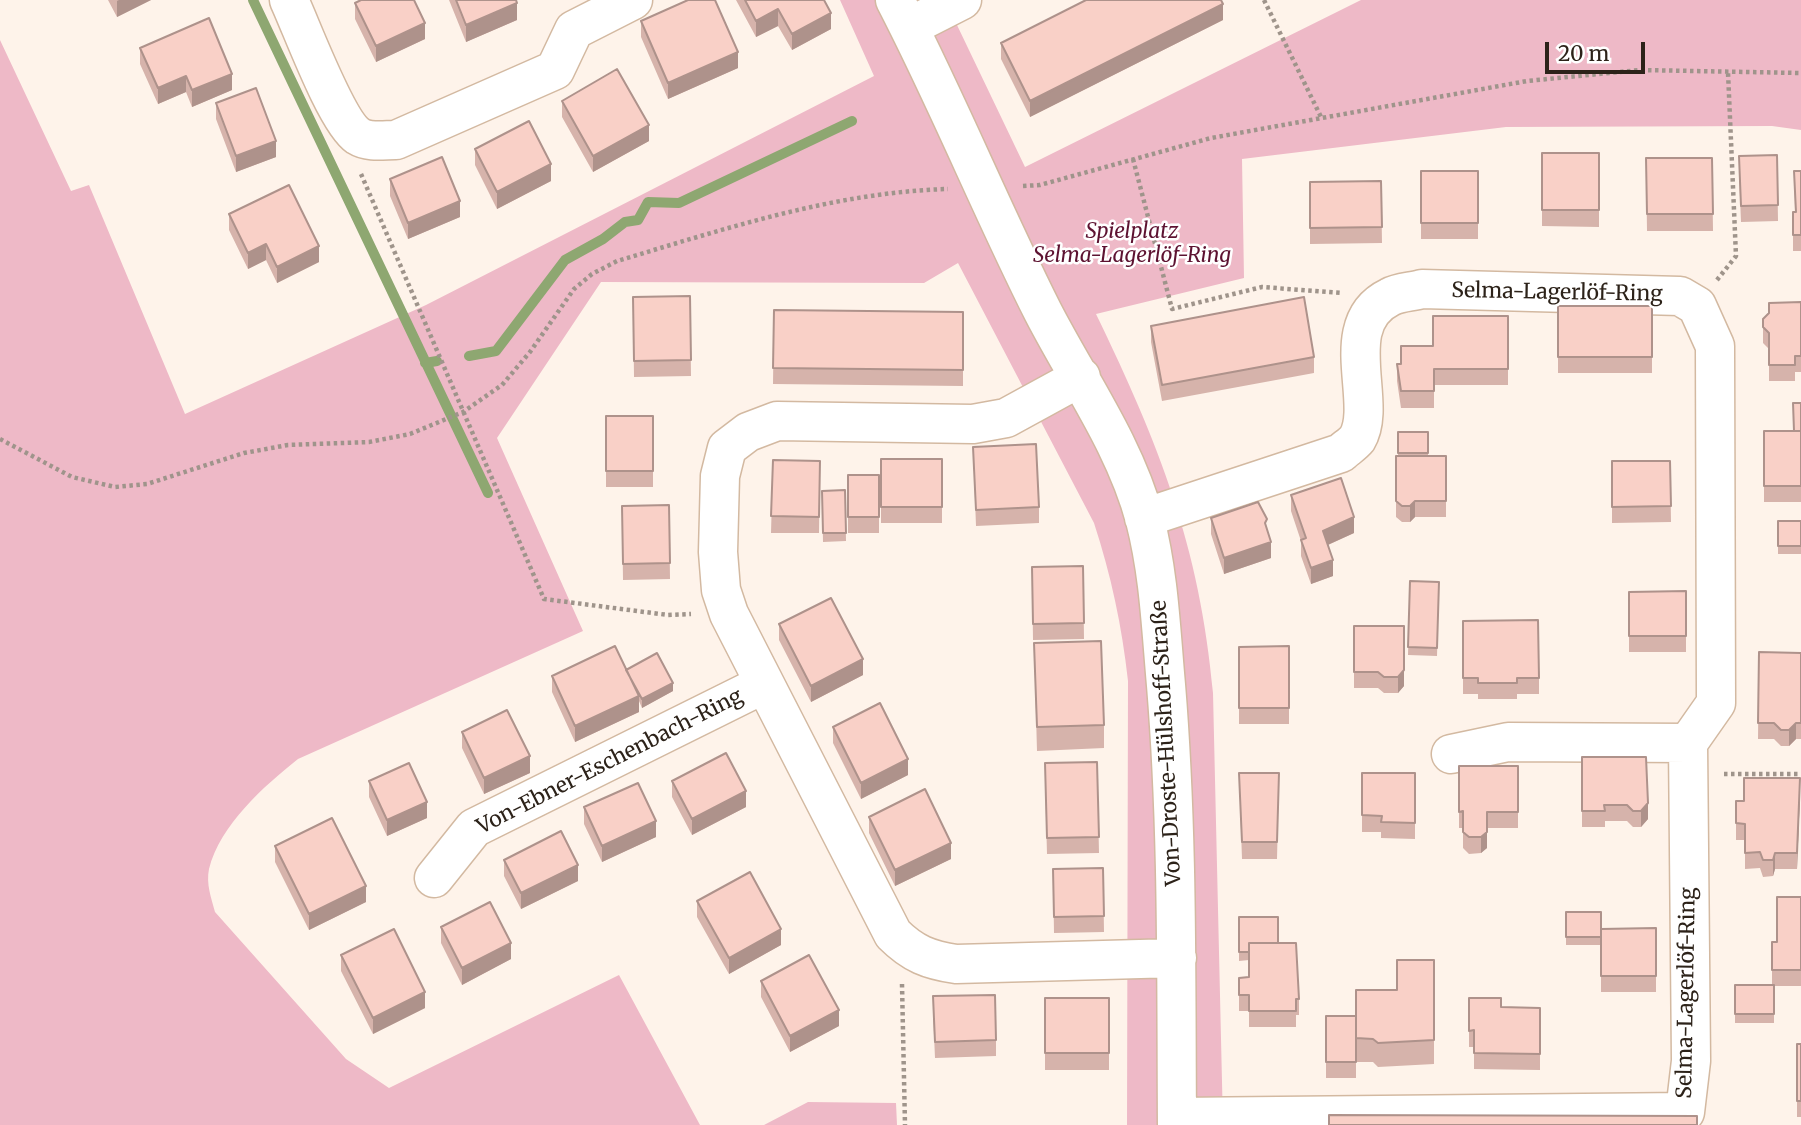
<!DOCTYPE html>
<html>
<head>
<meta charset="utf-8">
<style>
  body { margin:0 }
  #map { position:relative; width:1801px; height:1125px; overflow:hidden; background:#fef3ea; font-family:Merriweather,serif }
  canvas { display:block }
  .scale { position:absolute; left:1545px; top:42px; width:100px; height:32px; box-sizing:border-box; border:4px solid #2c2219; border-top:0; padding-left:9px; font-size:21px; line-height:24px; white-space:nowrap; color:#2c2219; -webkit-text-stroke:5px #fff; paint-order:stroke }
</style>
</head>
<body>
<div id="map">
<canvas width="1801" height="1125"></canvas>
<div class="scale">20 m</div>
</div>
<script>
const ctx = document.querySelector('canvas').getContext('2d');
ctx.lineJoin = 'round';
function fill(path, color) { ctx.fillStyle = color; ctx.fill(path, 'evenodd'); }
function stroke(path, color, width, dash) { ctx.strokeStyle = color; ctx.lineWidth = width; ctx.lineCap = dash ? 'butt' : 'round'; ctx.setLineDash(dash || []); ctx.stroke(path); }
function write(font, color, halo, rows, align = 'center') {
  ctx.font = font + ' Merriweather,serif'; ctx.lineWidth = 5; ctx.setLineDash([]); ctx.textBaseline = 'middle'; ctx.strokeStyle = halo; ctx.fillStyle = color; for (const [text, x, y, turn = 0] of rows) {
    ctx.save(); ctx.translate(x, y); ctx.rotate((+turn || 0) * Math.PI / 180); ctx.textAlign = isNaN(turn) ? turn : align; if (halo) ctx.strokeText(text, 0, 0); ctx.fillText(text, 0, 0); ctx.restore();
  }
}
const green = new Path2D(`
  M840 0H945L1025 167 1361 0H1801V130L1772 126 1506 127 1242 159 1244 278 1096 314C1159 444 1200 547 1213 693L1223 1125H1127L1128 681C1122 626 1111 575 1094 523L958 263 924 283 601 282 497 438 583 631 298 759C264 786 220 825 209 869 206 884 211 897 215 912L346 1059 389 1088 619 975 700 1125H0V40L71 191 89 185 185 414 426 305 874 76Z
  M808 1102 896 1103 897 1125H764Z`);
const stream = new Path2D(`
  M253 0 488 493
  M469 356 496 351 565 260 603 239 625 222 638 220 648 202 679 203 852 121
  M425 363 437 361`);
const path = new Path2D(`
  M1264 0 1321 117
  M1133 159 1172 309 1262 287 1342 293
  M361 174 544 599 668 615 691 614
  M1023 186 1040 185 1211 138 1527 81 1640 70 1801 73
  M1717 280 1736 256 1728 72
  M0 439 72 477 115 487 147 484 244 453 288 445 369 442 410 434 463 412 502 385 530 352 574 289 592 274 617 261C725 229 835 192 948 189
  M1724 774H1801
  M902 984 905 1125`);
const minor = new Path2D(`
  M289 0C302 28 336 121 358 136 369 143 384 140 396 140L555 70 574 30 633 0
  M895 0C948 102 991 209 1043 312 1078 380 1125 445 1145 520 1159 574 1161 630 1166 685 1178 831 1176 978 1177 1125
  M909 27 962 0
  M1081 377 1006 418 973 424 777 421 748 432 727 448 720 476 718 552 721 590 729 614 893 934C913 954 929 960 956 964L1177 958
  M1144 518 1341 453C1345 449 1353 444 1357 439 1379 403 1334 324 1390 297 1399 292 1412 292 1422 289L1680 296 1697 306 1715 346 1716 703 1688 743 1691 1061 1685 1112 1177 1117
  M1451 754 1508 742 1688 743
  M434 878 474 828 764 684`);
const wall = new Path2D(`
  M108 0H151L117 17Z
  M449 0H516L517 20 466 42Z
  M736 0H824L831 29 792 50 778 26 756 37Z
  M355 3 425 39 376 62 355 19Z
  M1223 20 1030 117 1001 59V43Z
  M641 21 738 68 668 99 641 37Z
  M140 48 232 90 192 107 186 92 158 104 140 64Z
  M562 101 649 141 593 172 562 117Z
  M216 103 276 157 236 172 216 119Z
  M475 149 551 181 497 209 475 165Z
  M1542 153H1599V227L1542 226Z
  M1777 155 1778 221 1741 222 1739 172Z
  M1646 158H1712L1713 231H1647Z
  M1421 171H1478V239H1421Z
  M1794 171H1801V251H1793V212H1795Z
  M390 179 460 217 408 239 390 196Z
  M1381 181 1382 243 1310 244V182Z
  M229 214 319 262 277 283 266 260 248 269 229 230Z
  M690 296 691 376 634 377 633 297Z
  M1801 302V372H1795V381H1769V349L1763 343V319Z
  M1558 306H1652V373H1558Z
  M774 310 963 312V386L773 384Z
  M1508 316V385H1434V408H1401L1397 381V364H1401L1433 346Z
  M1151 326 1314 357V373L1162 401 1151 342Z
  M1801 403V502H1764V431H1794Z
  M606 416H653V487H606Z
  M1398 432H1428V456H1446V517H1415L1410 522H1402L1396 517V456H1398Z
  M973 447 1039 507V523L976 526Z
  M881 459H942V523H881Z
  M773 460 820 461 819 533H771Z
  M1612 461H1670L1671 522 1612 523Z
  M848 475H879V533H848Z
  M845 490 846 541 823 542 822 491Z
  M1291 495 1354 533 1328 545 1333 576 1311 584 1301 556V541L1291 511Z
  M669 505 670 579 623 580 622 506Z
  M1211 518 1271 558 1224 574 1211 534Z
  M1778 521H1801V621V554H1778Z
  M1083 566 1084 639 1033 640 1032 567Z
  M1410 581 1439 582 1437 656 1408 655Z
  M1686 591V652H1629V592Z
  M1463 621 1539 678V694H1517V699H1478V694H1463Z
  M779 624 863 675 811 702 779 640Z
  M1354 626H1404V686L1398 693H1384L1378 688H1354Z
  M1034 643 1104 725V748L1037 751Z
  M1289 646V724H1239V647Z
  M1759 652 1801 653V739H1796L1789 746H1781L1774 739H1758Z
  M626 670 673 691 642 708 639 701V712L575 742 552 692V676Z
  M833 727 908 775 861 799 833 743Z
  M462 732 530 773 484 794 462 748Z
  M1582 757H1646L1648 819 1641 827H1633L1627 821H1605V827H1582Z
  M1097 762 1099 853 1047 854 1045 780Z
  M1459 766H1518V828H1487V848L1481 853 1469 854 1463 848V828H1459Z
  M1239 773H1279L1277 859H1242Z
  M1362 773 1415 823V839L1381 838V832H1362Z
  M369 781 427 818 387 836 369 797Z
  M672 781 746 807 692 835 672 797Z
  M1800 794 1797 869H1775L1773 876 1763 877 1760 868 1745 869V840H1736V801Z
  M584 807 656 837 602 862 584 824Z
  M869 817 951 859 895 886 869 833Z
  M275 846 366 902 309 930 275 862Z
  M504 860 578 881 521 909 504 876Z
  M1103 868 1104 932 1054 933 1053 869Z
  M1801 897V986H1774V1023H1735V985H1772V942H1777Z
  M697 901 781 945 729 974 697 917Z
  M1566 912H1601V945H1566Z
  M1239 917 1278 943 1299 999V1015H1296V1027H1249V1011H1239V978L1249 977V960L1239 961Z
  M441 927 511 959 462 985 441 943Z
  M1656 928V992H1601V929Z
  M341 955 425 1008 373 1034 341 971Z
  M1434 960V1064L1378 1067 1373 1062H1356V990H1397Z
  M761 981 839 1026 790 1052 761 997Z
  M1045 998H1109V1070H1045Z
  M1469 998 1501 1007 1540 1008V1070L1474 1069V1047H1469Z
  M933 1012 996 1040V1056L935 1058Z
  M1326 1016H1356V1078H1326Z
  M1797 1044H1801V1117H1797Z`);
const shadedWall = new Path2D(`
  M119 0H151L117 17V1Z
  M517 3V20L466 42V25Z
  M1223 4V20L1030 117V101Z
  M778 9V26L756 37V21Z
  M831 13V29L792 50V34Z
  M425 23V39L376 62V46Z
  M738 52V68L668 99V83Z
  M232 74V90L192 107V90Z
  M186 76V92L158 104V88Z
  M649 125V141L593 172V156Z
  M276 141V157L236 172V156Z
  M551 164V181L497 209V192Z
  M460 201V217L408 239V223Z
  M266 244V260L248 269V253Z
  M319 246V262L277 283V267Z
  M1415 501V517L1410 522V506Z
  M1354 517V533L1323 547V531Z
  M1271 542V558L1224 574V558Z
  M1333 560V576L1311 584V568Z
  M863 659V675L811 702V686Z
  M1404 670V686L1398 693V677Z
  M673 683V691L642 708V699Z
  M639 696V712L575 742V726Z
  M1796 723V739L1789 746V730Z
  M530 756V773L484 794V778Z
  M908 759V775L861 799V783Z
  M1800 778V794L1797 869V853Z
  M746 791V807L692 835V819Z
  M427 802V818L387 836V820Z
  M1648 803V819L1641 827V811Z
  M656 821V837L602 862V846Z
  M1487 832V848L1481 853V837Z
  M951 843V859L895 886V870Z
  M1775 853V869L1773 876V860Z
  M578 865V881L521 909V893Z
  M366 886V902L309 930V914Z
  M781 929V945L729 974V958Z
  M511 943V959L462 985V968Z
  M425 992V1008L373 1034V1018Z
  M839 1010V1026L790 1052V1036Z`);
const building = new Path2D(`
  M361 0H414L425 23 376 46 355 3Z
  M456 0H516L517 3 466 25Z
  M688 0H715L738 52 668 83 641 21Z
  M745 0H824L831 13 792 34 778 9 756 21Z
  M1086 0H1221L1223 4 1030 101 1001 43Z
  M209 18 232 74 192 90 186 76 158 88 140 48Z
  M617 69 649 125 593 156 562 101Z
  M256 88 276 141 236 156 216 103Z
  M529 121 551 164 497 192 475 149Z
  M1542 153H1599V210H1542Z
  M1777 155 1778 205 1741 206 1739 156Z
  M442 157 460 201 408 223 390 179Z
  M1646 158H1712L1713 214H1647Z
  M1421 171H1478V223H1421Z
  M1794 171H1801V235H1793V212H1796Z
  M1381 181 1382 227 1310 228V182Z
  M289 185 319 246 277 267 266 244 248 253 229 214Z
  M690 296 691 360 634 361 633 297Z
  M1304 297 1314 357 1162 385 1151 326Z
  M1801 302V356H1795V365H1769V333L1763 327V319L1769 313V303Z
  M1558 306H1652V357H1558Z
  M774 310 963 312V370L773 368Z
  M1433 316H1508V369H1434V391H1401L1397 364H1401V346H1433Z
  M1793 403H1801V431H1794Z
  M606 416H653V471H606Z
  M1764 431H1801V486H1764Z
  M1398 432H1428V453H1398Z
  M1036 444 1039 507 976 510 973 447Z
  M1396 456H1446V501H1415L1410 506H1402L1396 501Z
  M881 459H942V507H881Z
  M773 460 820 461 819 517 771 516Z
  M1612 461H1670L1671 506 1612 507Z
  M848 475H879V517H848Z
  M1341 478 1354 517 1323 531 1333 560 1311 568 1301 540 1306 538 1291 495Z
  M845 490 846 533H823L822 491Z
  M1258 502 1267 519 1265 523 1271 542 1224 558 1211 518Z
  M669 505 670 563 623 564 622 506Z
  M1778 521H1801V546H1778Z
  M1083 566 1084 623 1033 624 1032 567Z
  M1410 581 1439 582 1437 648 1408 647Z
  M1686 591V636H1629V592Z
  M831 598 863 659 811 686 779 624Z
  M1538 620 1539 678H1517V683H1478V678H1463V621Z
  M1354 626H1404V670L1398 677H1384L1378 672H1354Z
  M1101 641 1104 725 1037 727 1034 643Z
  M615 646 639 696 575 726 552 676Z
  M1289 646V708H1239V647Z
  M1759 652 1801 653V723H1796L1789 730H1781L1774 723H1758Z
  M657 653 673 683 642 699 626 670Z
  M880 703 908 759 861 783 833 727Z
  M507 710 530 756 484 778 462 732Z
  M726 753 746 791 692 819 672 781Z
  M1582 757H1646L1648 803 1641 811H1633L1627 805H1604L1605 811H1582Z
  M1097 762 1099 837 1047 838 1045 763Z
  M409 763 427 802 387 820 369 781Z
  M1459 766H1518V812H1487V832L1481 837H1469L1463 832V811L1459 812Z
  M1239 773H1279L1277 842H1242Z
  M1362 773H1415V823L1381 822 1382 816 1362 815Z
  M1744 778H1800L1797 853H1775L1773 860H1763L1760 852 1745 853V824L1736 823V801H1744Z
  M638 783 656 821 602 846 584 807Z
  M925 789 951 843 895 870 869 817Z
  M332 818 366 886 309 914 275 846Z
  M561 831 578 865 521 893 504 860Z
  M1103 868 1104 916 1054 917 1053 869Z
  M750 872 781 929 729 958 697 901Z
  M1777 897H1801V970H1772V942H1777Z
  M490 902 511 943 462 968 441 927Z
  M1566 912H1601V937H1566Z
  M1239 917H1278V943H1249V952H1239Z
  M1656 928V976H1601V929Z
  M394 929 425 992 373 1018 341 955Z
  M1249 943H1296L1299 999H1296V1011H1249V995H1239V978L1249 977Z
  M809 955 839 1010 790 1036 761 981Z
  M1397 960H1434V1040L1378 1043 1373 1039 1356 1038V990H1397Z
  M1735 985H1774V1014H1735Z
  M995 995 996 1040 935 1042 933 996Z
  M1045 998H1109V1053H1045Z
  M1469 998H1501V1007L1540 1008V1054L1474 1053V1030L1469 1031Z
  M1326 1016H1356V1062H1326Z
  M1797 1044H1801V1101H1797Z
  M1329 1115 1697 1116V1125H1329Z`);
const parkNames = [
  ["Spielplatz",1132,232],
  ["Selma-Lagerlöf-Ring",1132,256]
];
const streetNames = [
  ["Selma-Lagerlöf-Ring",1557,293,1],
  ["Von-Droste-Hülshoff-Straße",1167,743,-93],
  ["Von-Ebner-Eschenbach-Ring",610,762,-27],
  ["Selma-Lagerlöf-Ring",1687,993,-89]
];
fill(green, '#eeb9c7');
stroke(stream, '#8ea771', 10);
stroke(minor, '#d3b9a1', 41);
stroke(path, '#9f948b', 4.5, [3.5, 3.5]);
stroke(minor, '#fff', 38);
fill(wall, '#d6b3ab');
fill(shadedWall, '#ae928b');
fill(building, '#f9d0c7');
stroke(building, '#ae928b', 2);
write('italic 21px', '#5d1231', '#fff', parkNames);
write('21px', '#2c2219', '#fff', streetNames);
</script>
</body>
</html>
